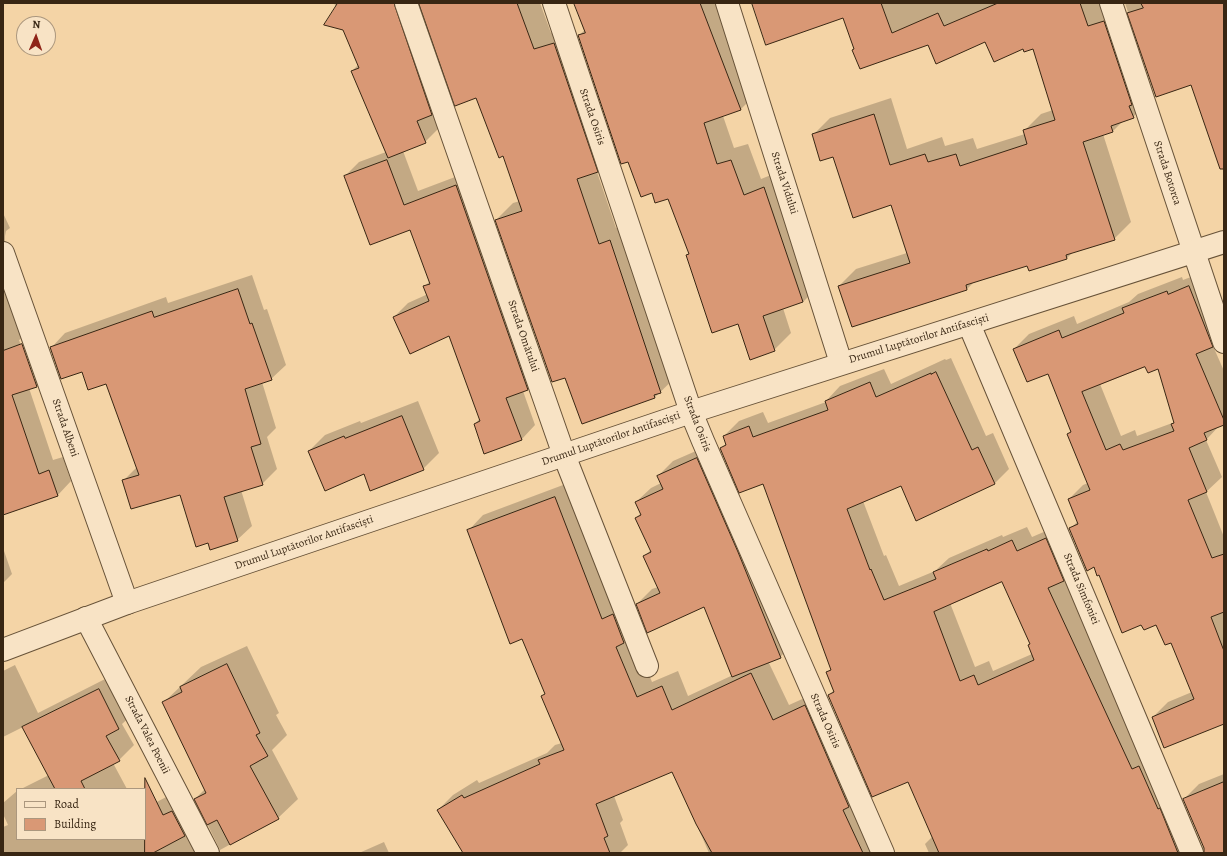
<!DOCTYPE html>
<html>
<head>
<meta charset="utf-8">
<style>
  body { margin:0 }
  #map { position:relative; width:1227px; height:856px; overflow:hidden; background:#f4d4a6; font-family:Alegreya,serif }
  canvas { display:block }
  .frame { position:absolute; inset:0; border:4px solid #382613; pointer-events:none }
  .legend { position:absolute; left:16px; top:788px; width:130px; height:52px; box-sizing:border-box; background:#f8e3c5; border:1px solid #ab977e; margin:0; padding:5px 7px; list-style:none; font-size:12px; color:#382613 }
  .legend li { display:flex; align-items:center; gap:8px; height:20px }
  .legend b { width:20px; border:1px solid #ab977e }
  .north { position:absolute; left:16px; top:16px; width:40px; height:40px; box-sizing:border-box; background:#f8e3c5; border:1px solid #ab977e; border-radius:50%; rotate:2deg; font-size:11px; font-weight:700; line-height:16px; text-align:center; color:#382613 }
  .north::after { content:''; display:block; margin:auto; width:14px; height:18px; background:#8f2418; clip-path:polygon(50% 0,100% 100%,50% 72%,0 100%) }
</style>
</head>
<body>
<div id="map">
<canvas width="1227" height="856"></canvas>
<div class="frame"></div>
<ul class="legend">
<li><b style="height:5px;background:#f8e3c5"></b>Road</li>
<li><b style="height:11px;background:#d99875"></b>Building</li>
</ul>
<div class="north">N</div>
</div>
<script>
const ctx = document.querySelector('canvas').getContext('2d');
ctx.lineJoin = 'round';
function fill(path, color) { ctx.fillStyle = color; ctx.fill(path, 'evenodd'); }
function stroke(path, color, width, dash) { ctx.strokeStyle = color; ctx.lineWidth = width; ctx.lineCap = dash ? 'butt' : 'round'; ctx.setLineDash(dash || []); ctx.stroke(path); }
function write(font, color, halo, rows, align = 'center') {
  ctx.font = font + ' Alegreya,serif'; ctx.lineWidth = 3.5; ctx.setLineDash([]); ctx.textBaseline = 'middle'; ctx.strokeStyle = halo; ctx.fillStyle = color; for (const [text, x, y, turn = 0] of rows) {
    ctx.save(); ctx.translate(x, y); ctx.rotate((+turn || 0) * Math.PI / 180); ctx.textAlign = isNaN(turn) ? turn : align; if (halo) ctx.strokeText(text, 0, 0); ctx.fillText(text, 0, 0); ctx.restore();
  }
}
const shadow = new Path2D(`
  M334 3H415L442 125 425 142 403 151 418 191 471 171 542 375 528 389 523 391 535 425 521 440 475 424 480 418 449 335 394 317 408 303 428 294 425 286 430 281 411 229 345 176 359 162 386 152 352 71 359 64Z
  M420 3H540L551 33 571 27 614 154 597 172 616 228 627 224 678 375 654 398 566 376 496 220 513 203 520 201 504 155 477 97Z
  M583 3H723L757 93 740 110 723 116 734 148 748 144 761 179 781 171 820 285 803 302 783 308 791 333 774 350 739 323 687 256 690 253 669 198 652 192 579 35 585 30Z
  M754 3H1120L1150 100 1133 117 1123 121 1113 131 1103 134 1131 222 1114 239 1073 252 1067 258 1029 270 1028 265 974 282 967 289 852 325 839 286 856 269 907 253 892 204 834 155 813 135 830 118 891 98 907 149 942 137 945 146 973 138 977 149 1025 134 1024 131 1041 114 1053 110 1034 47 1023 48 986 41 928 43 862 67 844 17Z
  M1125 3H1224V162L1192 84 1156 96Z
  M3 213 10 228 6 231 5 236V243L51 371 37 386 29 388 53 460 63 457 71 481 57 496 3 514ZM21 339 35 379H33L19 340Z
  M1204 272 1224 335 1213 346 1224 371V424L1220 425 1206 440 1222 477 1206 492 1224 537V723L1153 717 1168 702 1192 692 1171 642 1157 623 1142 624 1100 574 1070 529 1078 521 1069 499 1083 485 1088 483 1068 435 1072 431 1048 372 1014 349 1029 334 1074 316 1077 324 1129 302 1138 294 1182 277 1183 280ZM1146 365 1158 368 1175 422 1137 436 1135 430 1121 436 1100 384Z
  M252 275 264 310 267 309 286 365 271 379 262 382 276 428 267 437 277 469 262 484 241 490 252 526 237 540 181 493 124 480 137 467 107 383 82 370 51 348 65 333 166 297 168 303Z
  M951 358 986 436 993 433 1009 469 995 483 901 485 863 501 884 556 886 555 899 586 935 571 949 558 1002 535 1003 537 1027 527 1032 537 1060 525 1198 853H929L925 844 933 836 909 781 829 695 834 690 827 673 832 668 764 483 721 448 727 443 724 436 739 421 763 412 768 423 826 402V401L840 386 884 369 891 384 945 359 946 360ZM1003 581 1031 643 1032 654 993 671 989 661 975 667 950 603Z
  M418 401 439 453 423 469 364 473 309 451 325 435 360 421 361 423Z
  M712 444 795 642 780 657 768 661 789 705 820 691 887 853H709L673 770 614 796 623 820 620 823 628 845 620 853H464L438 810 453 795 477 780 479 783 547 753 555 745 562 743 542 696 546 693 522 638 468 531 483 515 571 482 652 682 678 671 688 696 733 675 704 605 637 604 652 589 658 587 644 556 651 550 636 518 641 513 636 502 651 488 661 483 658 476 673 461Z
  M3 548 12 574 3 583Z
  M247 646 279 713 276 715 287 735 272 750 298 799 278 818 220 850 195 799 205 789 163 703 201 667Z
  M15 665 38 713 113 675 133 714 122 724 134 745 119 760 113 763 127 789H21L49 775 23 727 3 737V671Z
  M1224 774V853H1205L1204 848 1184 799 1199 784Z
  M17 791V839H145V808L174 793 207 853H3V827L8 825 3 814V803Z
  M384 842 389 853H359Z`);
const building = new Path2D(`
  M338 3H394L432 115 417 121 426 143 388 158 351 71 359 68 343 30 324 25Z
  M419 3H517L534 49 554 43 598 172 577 179 599 244 610 240 661 393 654 395 655 398 582 424 565 378 552 382 495 220 522 211 503 156 499 158 476 98 455 106Z
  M574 3H700L741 110 704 123 717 164 731 160 744 195 764 187 803 302 763 316 775 351 750 360 738 324 712 333 686 255 689 254 668 199 655 203 652 193 641 197 628 162 621 164 578 35 585 33Z
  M752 3H881L892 33 938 13 944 26 998 3H1080L1088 26 1104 21 1132 105 1129 106 1134 118 1111 126 1113 132 1083 142 1115 240 1066 255 1067 259 1029 271 1027 266 966 285 967 290 852 327 838 286 910 263 891 205 853 218 833 157 820 161 812 134 874 114 890 165 925 154 928 162 956 154 960 166 1027 144 1023 130 1055 120 1033 49 1024 52 1023 49 994 62 985 42 936 64 928 45 860 69 852 50 854 49 843 18 766 45Z
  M1141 3H1224V169H1220L1191 85 1156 97 1127 13 1143 8Z
  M387 160 404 205 456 185 528 390 506 398 522 440 484 454 474 424 480 421 449 336 410 354 393 317 429 301 423 286 430 284 410 230 370 245 344 176Z
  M1189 286 1213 347 1196 354 1224 420V425L1204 433 1207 440 1189 448 1207 492 1188 500 1212 558 1224 554V612L1211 617 1224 651V724L1164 748 1152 717 1194 699 1171 643 1165 645 1156 625 1144 630 1141 625 1122 633 1099 575 1097 576 1094 567 1087 571 1069 528 1078 524 1068 499 1090 490 1067 434 1071 432 1048 374 1027 382 1013 349 1059 330 1062 338 1124 313 1122 308 1167 291 1168 294ZM1145 367 1148 373 1158 369 1174 423 1171 424 1174 431 1123 450 1120 444 1106 450 1082 392Z
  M238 289 250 324 252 323 272 380 245 389 261 444 251 447 263 485 224 497 238 541 210 550 208 543 196 547 180 495 131 509 122 480 139 475 106 384 88 390 82 372 61 379 50 347 152 311 154 317Z
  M22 344 37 387 12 395 39 474 49 470 58 496 3 515V351Z
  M936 372 972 450 978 447 995 484 916 521 901 486 847 509 870 570 871 569 884 600 936 579 933 572 987 549 988 551 1012 540 1017 551 1046 538 1064 581 1048 588 1132 769 1139 766 1158 809 1160 808 1178 853H939L908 782 872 797 828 695 834 692 826 672 831 670 763 484 739 493 720 448 726 445 723 436 749 426 753 437 828 410 825 401 870 382 876 397 931 373V374ZM1002 582 1030 644 1028 645 1034 660 978 685 974 675 960 681 934 612Z
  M402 416 424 470 370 491 364 474 325 491 308 451 344 436 345 438Z
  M697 458 738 552 781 658 732 677 704 607 647 633 636 604 660 593 643 556 651 552 635 518 641 515 635 502 663 489 657 476Z
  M555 497 602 619 613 614 624 643 616 647 637 697 662 686 672 710 751 673 773 720 805 705 849 807 843 810 863 853H712L696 824 672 772 596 804 608 836 604 838 610 853H463L437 810 462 795 464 798 540 764 538 760 564 750 541 696 545 694 522 639 510 644 467 530Z
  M227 664 260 733 256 735 268 756 250 766 279 819 230 845 217 820 207 825 194 799 206 793 162 702 182 692 180 687Z
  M99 689 119 729 106 736 120 761 81 781 85 789H55L22 727Z
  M145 778 163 815 172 811 185 836 153 853H145Z
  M1224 782V853H1204V848L1183 799Z`);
const minor = new Path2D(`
  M406 3 564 455 647 666
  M554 3 691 412 703 441 883 853
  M727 3 841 363
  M1111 3 1224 342
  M3 253 127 603
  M969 324 1192 853
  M86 618 208 853`);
const tertiary = new Path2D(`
  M3 650 127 603 691 412 1224 242`);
const streetNames = [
  ["Strada Osiris",592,117,71],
  ["Strada Botorca",1167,173,72],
  ["Strada Vidului",784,183,72],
  ["Strada Omătului",523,336,71],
  ["Drumul Luptătorilor Antifasciști",919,339,-17],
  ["Strada Osiris",697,424,69],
  ["Strada Albeni",65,428,71],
  ["Drumul Luptătorilor Antifasciști",611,439,-19],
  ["Drumul Luptătorilor Antifasciști",304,543,-19],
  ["Strada Simfoniei",1081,589,67],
  ["Strada Osiris",825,721,66],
  ["Strada Valea Poenii",147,735,63]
];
fill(shadow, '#0003');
fill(building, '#d99875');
stroke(building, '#382613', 1);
stroke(minor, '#675238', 24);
stroke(tertiary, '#675238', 24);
stroke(minor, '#f8e3c5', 22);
stroke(tertiary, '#f8e3c5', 22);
write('11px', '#382613', '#f8e3c5', streetNames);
</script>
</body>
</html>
